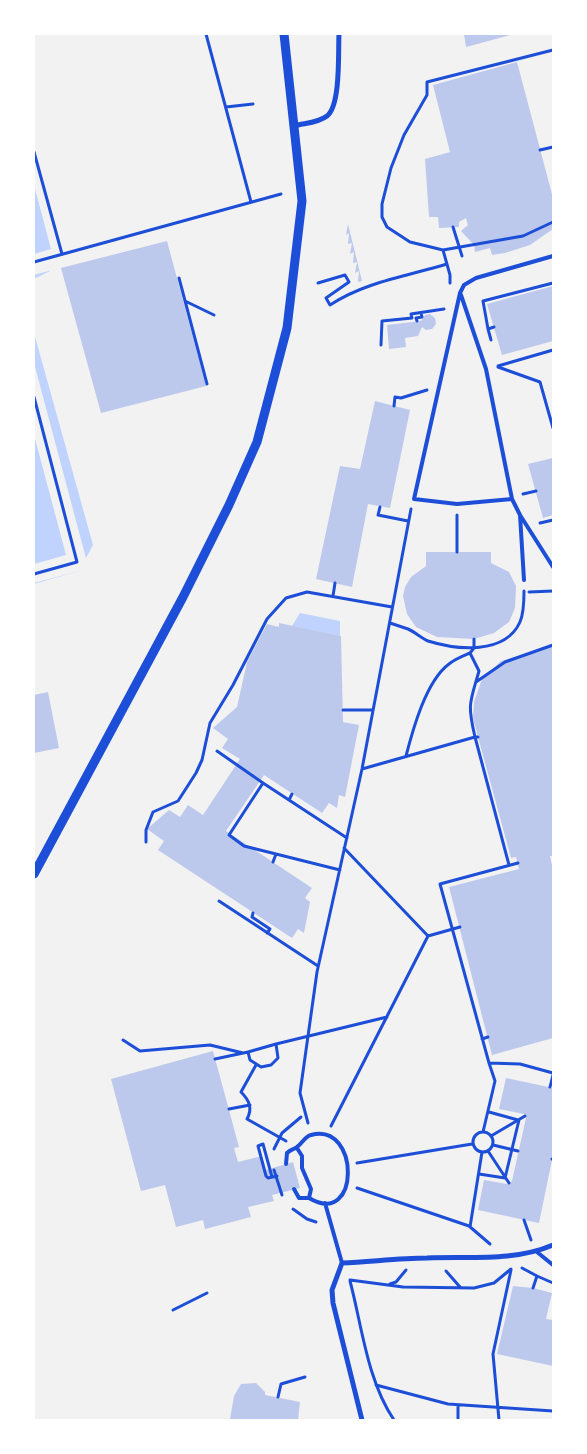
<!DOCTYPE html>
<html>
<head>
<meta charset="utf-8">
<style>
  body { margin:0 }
  #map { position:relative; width:587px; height:1454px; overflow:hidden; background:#f2f2f2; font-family:"Zilla Slab",serif }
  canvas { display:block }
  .frame { position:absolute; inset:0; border:35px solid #fff; pointer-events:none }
</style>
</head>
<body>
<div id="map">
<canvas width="587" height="1454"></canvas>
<div class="frame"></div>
</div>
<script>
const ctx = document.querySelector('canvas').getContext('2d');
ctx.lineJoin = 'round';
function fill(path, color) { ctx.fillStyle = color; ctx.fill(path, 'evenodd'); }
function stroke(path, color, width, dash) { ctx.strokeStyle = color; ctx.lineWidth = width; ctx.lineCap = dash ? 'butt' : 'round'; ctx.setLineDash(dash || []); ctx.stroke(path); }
const water = new Path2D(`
  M34 185 52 252 50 271 34 279Z
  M34 333 93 545 79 571 34 584Z
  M300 613 340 621V636L292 626Z`);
const pier = new Path2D(`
  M34 183 36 185 55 252 52 270 34 275V254L51 249Z
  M34 363 87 562 83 570 34 583V564L66 555 34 435Z`);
const building = new Path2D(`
  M464 34H514L466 47Z
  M517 62 553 198V229L530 245 505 253 492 255 490 248 475 252 474 245 461 231 468 225 466 218 459 222V227L439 228 438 217H429L425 159 450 152 433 85Z
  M348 224 362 281 358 282 359 271 355 273 357 262 353 263 354 252 350 254 352 243 348 244 349 233 346 235Z
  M167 241 206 386 101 413 61 268Z
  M553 286V341L502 355 487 304Z
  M430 314 435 318 436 324 432 329 426 330 422 327 418 336 405 338 406 347 389 349 387 325 421 321 425 315Z
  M375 401 410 410 390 508 368 504 352 587 316 579 340 466 360 469Z
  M553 458V515L543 518 528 464Z
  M426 552H491V563L509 572 516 586 515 608 509 622 494 633 474 639 437 637 416 627 407 614 403 596 405 587 411 577 426 566Z
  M279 623 341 636 343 722 359 725 345 797 339 795 337 808 329 803 322 813 264 775 226 831 312 888 305 898 310 902 304 933 298 929 292 938 158 850 164 841 147 829 169 810 180 817 188 805 203 815 240 759 222 748 228 739 213 728 237 707 247 662 267 624 279 627Z
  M553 645V856H550L553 870V1038L492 1055 449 887 519 869 516 857 511 858 478 737 473 718 474 702 482 679 501 661Z
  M48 692 59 748 34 753V695Z
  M213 1051 239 1147 234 1148 238 1162 262 1156 266 1170 293 1162 300 1188 272 1195 274 1201 248 1207 251 1217 205 1229 203 1220 176 1227 165 1185 141 1191 111 1079Z
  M506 1078 553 1088V1155L539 1223 478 1210 484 1180 507 1184 512 1181 526 1118 524 1114 499 1109Z
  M513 1286 533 1288 552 1293 546 1319 553 1320V1366L497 1354Z
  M256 1383 265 1392V1395L300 1402 298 1420 230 1419 234 1396 241 1384Z`);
const path = new Path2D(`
  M206 34 251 202
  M553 50 427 82V95L404 135 391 168 382 204V217L387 227 410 242 443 250 523 236 553 222
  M226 107 253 104
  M540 150 553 147
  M34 152 62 254
  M453 227 462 256
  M443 250 450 275V283
  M34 262 281 194
  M179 278 207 384
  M318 283 345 275 349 282 326 298 330 305C365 282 407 276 447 264
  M185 301 214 315
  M417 321 416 318 422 317 421 313
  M488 329 483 301 553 283
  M491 340 488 329 494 327
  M381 345 382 321 412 318 411 314 444 309
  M498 366 553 350
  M498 367 540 382 553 428
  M34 397 77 562 34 574
  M394 406 395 397 401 398 427 390
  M523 494 536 491
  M380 507 378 515 408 521
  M457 515V552
  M540 523 553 520
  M529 592 553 591
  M333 596 335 583
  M390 623C396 625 402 627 408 629 415 632 421 638 428 641 457 650 505 655 520 622 524 613 524 600 524 591
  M476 682 505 662 553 645
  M343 710H373
  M478 737H475L509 865
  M217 751 263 783
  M406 756C413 729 426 681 449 664 455 659 463 656 470 653
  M362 769 475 737C467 703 470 703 479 671L470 653 474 648V639
  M289 800 292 794
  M146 842V830L153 812 178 801 196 773 202 760 210 723 233 685 267 619 286 598 307 592 392 607
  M344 848 428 936
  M273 862 276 854
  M340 870 244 846 229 835 263 783 347 838
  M219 901 318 966
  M253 913 252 917 270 929 267 933
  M482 1039 488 1037
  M123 1040 140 1051 210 1045 243 1053
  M276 1044 387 1017
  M276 1044 278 1058 271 1065 261 1067 250 1060 248 1052Z
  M215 1059 248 1052
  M489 1063 520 1064 553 1073
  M256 1065 241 1092C249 1100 253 1108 247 1119L286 1141
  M550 1087 553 1075
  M229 1109 250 1105
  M489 1112 518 1120
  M308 1123 300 1093 317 972 362 769 411 509
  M331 1126 428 936 460 927
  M473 1142a10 10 0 1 1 20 0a10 10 0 1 1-20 0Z
  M483 1132 495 1081 489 1063 440 884 518 863
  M491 1136 525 1116
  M493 1145 518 1151
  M274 1149 282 1133 301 1117
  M488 1151 509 1183
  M552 1159H553
  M357 1163 472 1144
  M274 1170 282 1195
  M479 1174 505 1178
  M272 1177 263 1144 258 1146 266 1176 268 1178 277 1176
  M505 1178 519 1120
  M357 1188 469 1226 490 1244
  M293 1209 307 1219 316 1222
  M524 1220 531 1240
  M470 1227 482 1152
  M522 1268 537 1276
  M446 1271 460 1287
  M350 1280 403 1287 474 1288 494 1283 511 1269
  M350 1281C362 1326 367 1380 394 1420
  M390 1284 396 1282 406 1270
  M533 1288 537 1276 553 1283
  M173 1310 207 1293
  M376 1385 448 1404 553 1411
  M278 1397 281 1384 305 1377
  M458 1405V1420
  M499 1420 493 1354 511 1270`);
const service = new Path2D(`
  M461 295 486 369 512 499 520 515 553 567
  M512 499 457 504 414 499 460 293 464 285 476 278 553 256
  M520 515 524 580
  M286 1164 287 1153C291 1149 293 1150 297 1147 302 1144 305 1136 311 1135 360 1121 361 1229 309 1198L311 1189 302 1168V1156L297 1148
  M294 1189 299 1198H309
  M325 1203 342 1263
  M537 1252 553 1265`);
const minor = new Path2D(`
  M294 126C305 123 318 123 327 116 341 105 338 52 339 34
  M362 1420 333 1303 332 1290 342 1263C370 1262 398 1258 427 1258 469 1256 513 1262 553 1245`);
const tertiary = new Path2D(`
  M34 874 183 597 229 505 257 442 287 328 302 201 284 34`);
fill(water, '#bfd3fe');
fill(pier, '#f2f2f2');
fill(building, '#bdc9ec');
stroke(path, '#1d4ed8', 3);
stroke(service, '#1d4ed8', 4);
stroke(minor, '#1d4ed8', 5);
stroke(tertiary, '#1d4ed8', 9);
</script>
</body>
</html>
